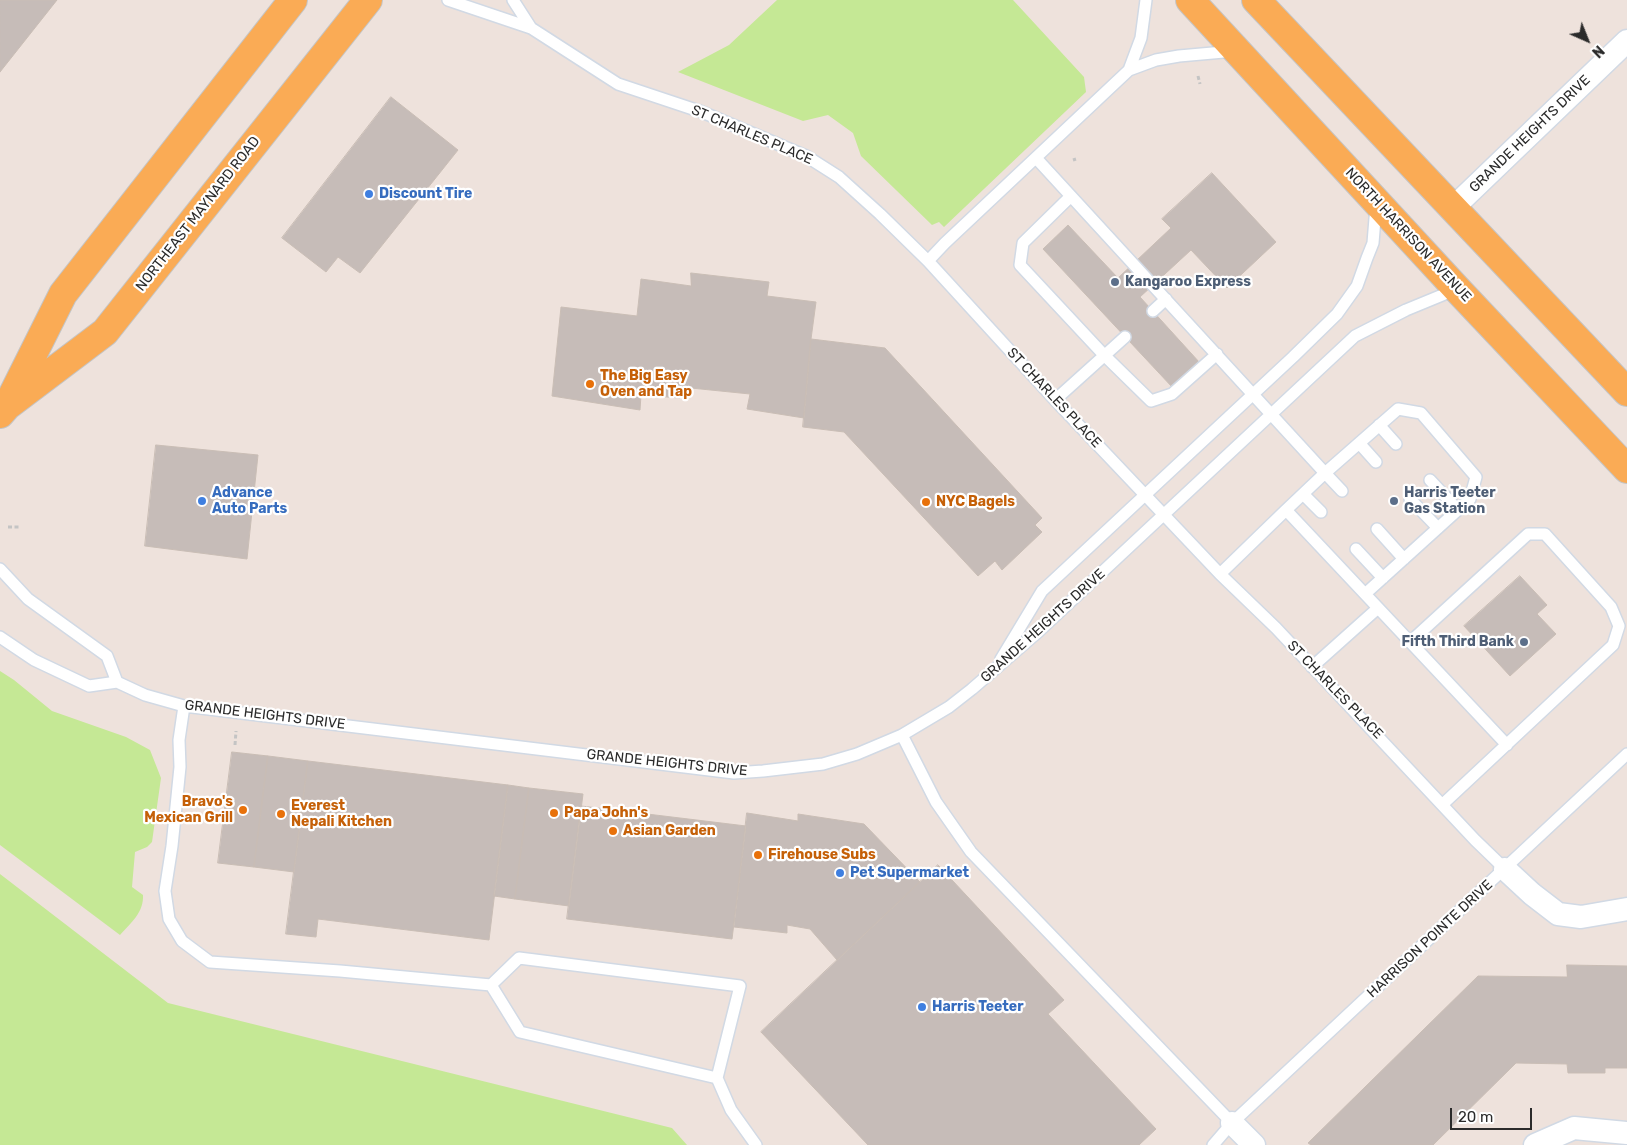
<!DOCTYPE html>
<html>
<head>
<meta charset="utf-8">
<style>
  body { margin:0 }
  #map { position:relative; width:1627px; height:1145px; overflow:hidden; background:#eee2dc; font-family:Rubik,sans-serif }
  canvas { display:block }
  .north { position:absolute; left:1562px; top:15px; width:50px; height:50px; -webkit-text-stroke:4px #fff; paint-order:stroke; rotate:136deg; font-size:14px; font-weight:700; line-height:20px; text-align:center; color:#2b2b2b }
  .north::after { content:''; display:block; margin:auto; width:18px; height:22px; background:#2b2b2b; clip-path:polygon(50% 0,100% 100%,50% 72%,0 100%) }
  .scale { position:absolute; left:1450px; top:1108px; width:82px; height:22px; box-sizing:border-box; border:2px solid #2b2b2b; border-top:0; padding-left:6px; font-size:15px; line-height:18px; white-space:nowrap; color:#2b2b2b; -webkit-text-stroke:4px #fff; paint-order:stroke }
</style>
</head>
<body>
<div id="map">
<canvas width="1627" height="1145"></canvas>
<div class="north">N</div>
<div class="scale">20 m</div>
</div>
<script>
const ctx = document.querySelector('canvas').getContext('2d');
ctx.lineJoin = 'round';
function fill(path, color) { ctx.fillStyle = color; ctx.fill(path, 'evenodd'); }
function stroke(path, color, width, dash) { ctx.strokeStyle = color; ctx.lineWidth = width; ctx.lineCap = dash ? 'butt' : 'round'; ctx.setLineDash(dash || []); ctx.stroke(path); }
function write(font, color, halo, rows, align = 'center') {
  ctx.font = font + ' Rubik,sans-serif'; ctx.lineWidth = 4.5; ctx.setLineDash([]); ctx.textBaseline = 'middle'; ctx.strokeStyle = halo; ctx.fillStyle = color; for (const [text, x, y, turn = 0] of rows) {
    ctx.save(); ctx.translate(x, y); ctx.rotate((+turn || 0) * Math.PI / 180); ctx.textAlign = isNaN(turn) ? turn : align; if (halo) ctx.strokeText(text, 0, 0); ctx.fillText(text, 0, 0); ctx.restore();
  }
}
const green = new Path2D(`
  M777 0H1013L1084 77 1086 92 944 227 939 222 932 225 861 156 853 133 828 115 803 121 678 72 729 45Z
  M0 671 14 680 52 711 126 737 150 750 161 778 152 842 147 847 135 852 132 887 143 895C144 912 131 923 120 935L0 845Z
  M0 874 168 1003 672 1128 687 1145H0Z`);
const building = new Path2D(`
  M0 0H57L0 72Z
  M391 97 458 150 360 273 338 257 326 272 282 238Z
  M1212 173 1276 242 1227 288 1191 250 1140 297 1200 363 1173 388 1043 249 1068 225 1118 278 1171 228 1162 219Z
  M691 273 769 282 767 296 816 302 811 339 804 418 747 409 750 394 681 387 680 398 641 395 640 410 552 396 561 307 637 316 641 279 691 286Z
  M811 339 885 348 1042 518 1035 525 1042 532 1002 570 995 561 978 576 844 432 803 427Z
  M156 445 258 455 247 559 145 546Z
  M1520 576 1547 605 1537 614 1556 634 1510 676 1464 626Z
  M232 752 268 756 254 867 218 863Z
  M268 756 308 761 294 872 254 867Z
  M308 761 508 785 489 940 318 919 316 937 286 934Z
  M508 785 529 788 515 899 494 896Z
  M529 788 583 794 569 906 515 899Z
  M581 806 746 826 732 939 567 919Z
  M747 813 798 821V814L864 824 920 882 837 960 810 929 787 925V933L734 927Z
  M938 865 1064 1000 1048 1014 1156 1129 1139 1145H868L761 1032Z
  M1567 965 1627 966V1068H1605V1073H1568L1567 1064 1516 1063 1433 1145H1311L1308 1143 1478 976 1567 977Z`);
const path = new Path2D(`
  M1198 76 1200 84
  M1073 160 1076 159
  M8 527H19
  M235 745 236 731`);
const service = new Path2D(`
  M448 0 531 28 618 84 702 112 806 156 839 177 880 214 928 261 1055 400 1220 574 1276 628 1475 840 1505 869
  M513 0 531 28
  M1129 70 1141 38 1146 0
  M1036 158 1325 473 1286 510
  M1071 196 1023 243 1020 265 1104 355 1151 401 1172 394 1217 354
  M928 261 945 243 1129 70 1156 60 1179 56 1235 51
  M1153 311 1166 299
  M1055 400 1125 337
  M1379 425 1396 444
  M1359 443 1376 462
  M1430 480 1458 510
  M1342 491 1325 473 1398 409 1421 413 1476 477 1470 499 1365 594
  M1303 494 1321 512
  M1410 499 1438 528
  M1377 529 1404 559
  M1356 549 1383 578
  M0 569 28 599 107 656 117 682
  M1220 574 1286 510 1507 745
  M0 637 34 660 89 686 117 682 145 695 184 706 734 773 763 771 823 764 857 754 902 735 949 707 972 689 1039 631 1355 336 1406 310 1457 289
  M1410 642 1528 534H1545L1611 607 1619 626 1613 645 1443 804
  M1001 659 1042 591 1293 357 1337 314 1357 286 1367 258 1373 243 1376 206
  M1312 667 1378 608
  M184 706 179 740 180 767 172 846 165 891 169 919 182 941 210 962 340 971 491 985 519 958 740 986 717 1078 520 1032 491 985
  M902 735 936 802 971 852 1232 1123
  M717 1078 731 1110 756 1145
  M1213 1145 1232 1123 1627 754`);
const minor = new Path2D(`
  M1454 207 1627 41
  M1505 869 1532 894 1558 914 1581 917 1627 909
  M1232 1123 1254 1145
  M1535 1145 1574 1128 1627 1133`);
const primary = new Path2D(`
  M1190 0 1457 289 1627 469
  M1256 0 1627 392
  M10 400 63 294 293 0
  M0 414 7 406 105 332 368 0`);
const markers = [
  [369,194,5,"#3f7fe0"],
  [1115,282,5,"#5c6f8a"],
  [590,384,5,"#e8710a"],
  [202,501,5,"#3f7fe0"],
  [1394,501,5,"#5c6f8a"],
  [926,502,5,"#e8710a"],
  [1524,642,5,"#5c6f8a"],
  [243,810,5,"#e8710a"],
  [554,813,5,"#e8710a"],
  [281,814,5,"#e8710a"],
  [613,831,5,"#e8710a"],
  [758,855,5,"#e8710a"],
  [840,873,5,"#3f7fe0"],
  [922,1007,5,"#3f7fe0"]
];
const streetNames = [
  ["GRANDE HEIGHTS DRIVE",1530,134,-44],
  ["ST CHARLES PLACE",752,135,23],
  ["NORTHEAST MAYNARD ROAD",198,214,-52],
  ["NORTH HARRISON AVENUE",1408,235,47],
  ["ST CHARLES PLACE",1054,398,47],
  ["GRANDE HEIGHTS DRIVE",1043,626,-42],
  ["ST CHARLES PLACE",1335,690,46],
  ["GRANDE HEIGHTS DRIVE",265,715,7],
  ["GRANDE HEIGHTS DRIVE",667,763,6],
  ["HARRISON POINTE DRIVE",1430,939,-43]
];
const shopNames = [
  ["Discount Tire",379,194],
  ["Advance",212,493],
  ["Auto Parts",212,509],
  ["Pet Supermarket",850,873],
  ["Harris Teeter",932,1007]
];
const serviceNames = [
  ["Kangaroo Express",1125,282],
  ["Harris Teeter",1404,493],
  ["Gas Station",1404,509],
  ["Fifth Third Bank",1514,642,"right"]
];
const foodNames = [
  ["The Big Easy",600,376],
  ["Oven and Tap",600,392],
  ["NYC Bagels",936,502],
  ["Bravo's",233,802,"right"],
  ["Mexican Grill",233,818,"right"],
  ["Everest",291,806],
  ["Nepali Kitchen",291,822],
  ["Papa John's",564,813],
  ["Asian Garden",623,831],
  ["Firehouse Subs",768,855]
];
fill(green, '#c5e895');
fill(building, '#c6bcb8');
stroke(building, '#c9bdb5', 1);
stroke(service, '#d1d9e4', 14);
stroke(minor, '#d1d9e4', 25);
stroke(primary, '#c4c4c4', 30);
stroke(path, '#c4c4c4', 3, [4, 2.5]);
stroke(service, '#fff', 11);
stroke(minor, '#fff', 22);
stroke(primary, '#faab55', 28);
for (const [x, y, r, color] of markers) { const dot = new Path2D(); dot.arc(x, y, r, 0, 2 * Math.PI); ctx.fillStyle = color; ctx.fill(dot); stroke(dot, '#fff', 2); }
write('14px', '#2b2b2b', '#fff', streetNames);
write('bold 14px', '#366cbe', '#fff', shopNames, 'left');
write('bold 14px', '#4e5e75', '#fff', serviceNames, 'left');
write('bold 14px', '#c56008', '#fff', foodNames, 'left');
</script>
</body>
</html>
